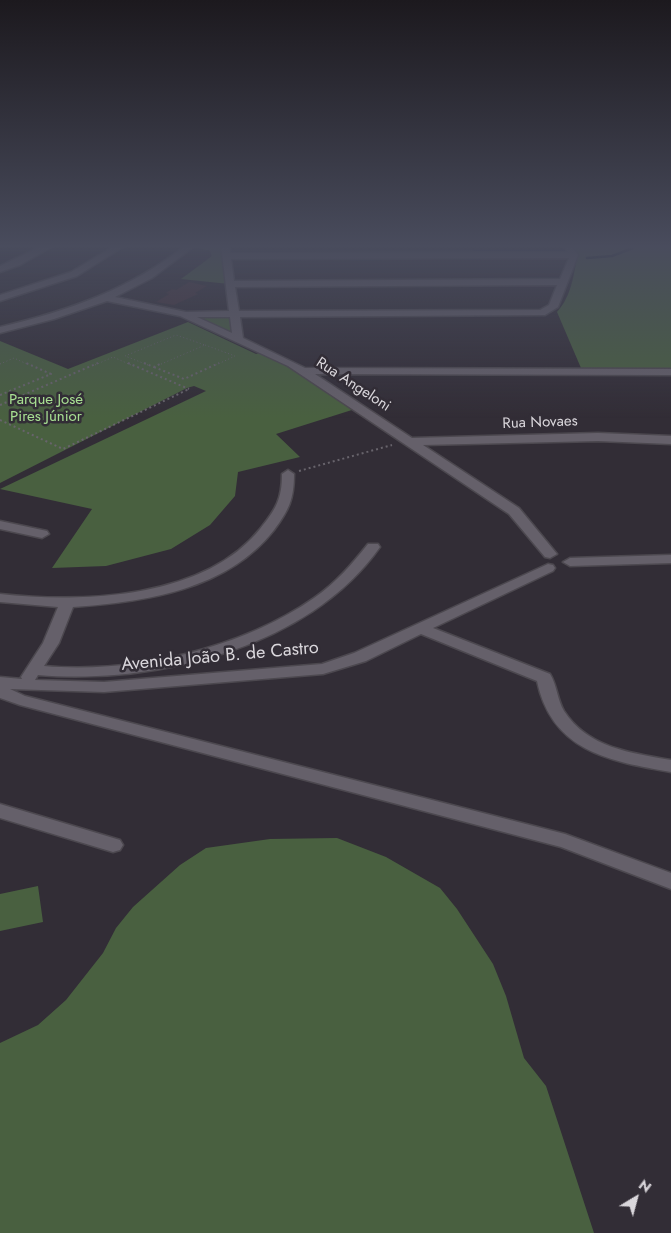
<!DOCTYPE html>
<html>
<head>
<meta charset="utf-8">
<style>
  body { margin:0 }
  #map { position:relative; width:671px; height:1233px; overflow:hidden; background:#322d36; font-family:Jost,sans-serif }
  canvas { display:block }
  .north { position:absolute; left:611px; top:1173px; width:50px; height:50px; -webkit-text-stroke:4px #322d36; paint-order:stroke; rotate:37deg; font-size:14px; font-weight:700; line-height:20px; text-align:center; color:#dad7dc }
  .north::after { content:''; display:block; margin:auto; width:18px; height:22px; background:#dad7dc; clip-path:polygon(50% 0,100% 100%,50% 72%,0 100%) }
</style>
</head>
<body>
<div id="map">
<canvas width="671" height="1233"></canvas>
<div class="north">N</div>
</div>
<script>
const ctx = document.querySelector('canvas').getContext('2d');
ctx.lineJoin = 'round';
function fill(path, color) { ctx.fillStyle = color; ctx.fill(path, 'evenodd'); }
function stroke(path, color, width, dash) { ctx.strokeStyle = color; ctx.lineWidth = width; ctx.lineCap = dash ? 'butt' : 'round'; ctx.setLineDash(dash || []); ctx.stroke(path); }
function write(font, color, halo, rows, align = 'center') {
  ctx.font = font + ' Jost,sans-serif'; ctx.lineWidth = 5; ctx.setLineDash([]); ctx.textBaseline = 'middle'; ctx.strokeStyle = halo; ctx.fillStyle = color; for (const [text, x, y, turn = 0] of rows) {
    ctx.save(); ctx.translate(x, y); ctx.rotate((+turn || 0) * Math.PI / 180); ctx.textAlign = isNaN(turn) ? turn : align; if (halo) ctx.strokeText(text, 0, 0); ctx.fillText(text, 0, 0); ctx.restore();
  }
}
const medical = new Path2D(`
  M189 282 207 286 195 293 198 294 174 305 156 302 169 294 166 293 172 289 176 290Z`);
const green = new Path2D(`
  M194 245H223L229 284 181 279 212 256 210 251 192 247Z
  M567 245H671V368H581L557 312C571 297 574 275 577 256Z
  M188 315H233L235 336Z
  M188 322 256 354 259 353 288 366 355 409 276 434 300 457 238 472 235 496 210 525 171 549 106 566 52 568 92 509 0 489 206 391 194 386 187 388 0 483V341L68 369Z
  M337 838 386 857 440 888 457 909 493 964 506 996 524 1058 546 1086 594 1233H0V1043L38 1025 66 1000 103 953 116 928 133 907 180 865 206 848 270 839Z
  M38 886 43 922 0 931V894Z`);
const stream = new Path2D(`
  M587 258 612 256 633 248V245`);
const pathFar1 = new Path2D(`
  M584 255 607 254 599 245
  M205 345 235 356 216 365
  M0 364 14 358 29 365
  M95 365 113 357 131 365
  M148 365 125 356 176 335 205 345 159 365`);
const path = new Path2D(`
  M128 363 189 389
  M144 363 154 367 162 363
  M154 367 184 379 219 363
  M0 395 51 374 26 363
  M0 405 98 363
  M0 420 63 449 189 389
  M299 471 392 445`);
const minor = new Path2D(`
  M44 245H55L20 265 0 272V266Z
  M116 245H126L77 276 0 301V295L71 272Z
  M186 245H196L152 278 115 297 186 312 229 311 221 245H229L230 253 568 252 563 245H571L578 255 558 307 545 315 240 317 243 338 305 368 671 369V375L315 374 412 438 598 433 671 436V444L598 441 423 445 519 508 557 554 550 558 545 557 509 514 288 366 180 316 107 301 54 319 0 333V327C68 311 131 289 186 245ZM569 258 560 279 234 281 231 259ZM557 285 549 305 540 310 239 311 235 287ZM197 317H230L232 333Z
  M288 470 294 474C294 499 289 510 274 530 227 590 145 602 73 607L59 643 44 666C132 674 241 649 314 598 336 583 352 564 368 544H378L380 547C309 648 155 685 38 675L35 680 104 682 322 664 354 653 548 564 553 565 555 568 553 571 433 628 550 674C557 685 557 699 564 711 588 748 631 753 671 760V772C610 761 552 752 537 681L421 634 366 661 323 674 104 692 10 689 25 696 565 834 671 873V889L561 847 20 705 0 698V677L22 679 21 677 43 643 58 607 0 602V594C82 603 204 599 260 529 276 509 282 499 282 474Z
  M0 521 47 531 49 534 42 538 0 529Z
  M671 555V563L570 566 563 562 570 558Z
  M0 804 120 840 123 845 120 850 113 852 0 818Z`);
const farStreetnames = [
  ["Rua Angeloni",353,385,33],
  ["Rua Novaes",540,423,-2]
];
const farParknames = [
  ["Parque José",46,400],
  ["Pires Júnior",46,417]
];
const streetNames = [
  ["Avenida João B. de Castro",220,657,-5]
];
fill(medical, '#43313a');
fill(green, '#496040');
stroke(stream, '#041723', 2.5);
stroke(minor, '#4c484f', 3);
stroke(pathFar1, '#68646c', 1, [1, 2.5]);
stroke(path, '#68646c', 2, [2, 3]);
fill(minor, '#65606a');
const sky = ctx.createLinearGradient(0, 0, 0, 418);
sky.addColorStop(0, '#1c191e');
sky.addColorStop(0.59, '#494c5d');
sky.addColorStop(1, '#494c5d00');
ctx.fillStyle = sky;
ctx.fillRect(0, 0, 671, 418);
write('15px', '#dad7dc', '#322d36', farStreetnames);
write('15px', '#a8e092', '#322d36', farParknames);
write('18px', '#dad7dc', '#322d36', streetNames);
</script>
</body>
</html>
